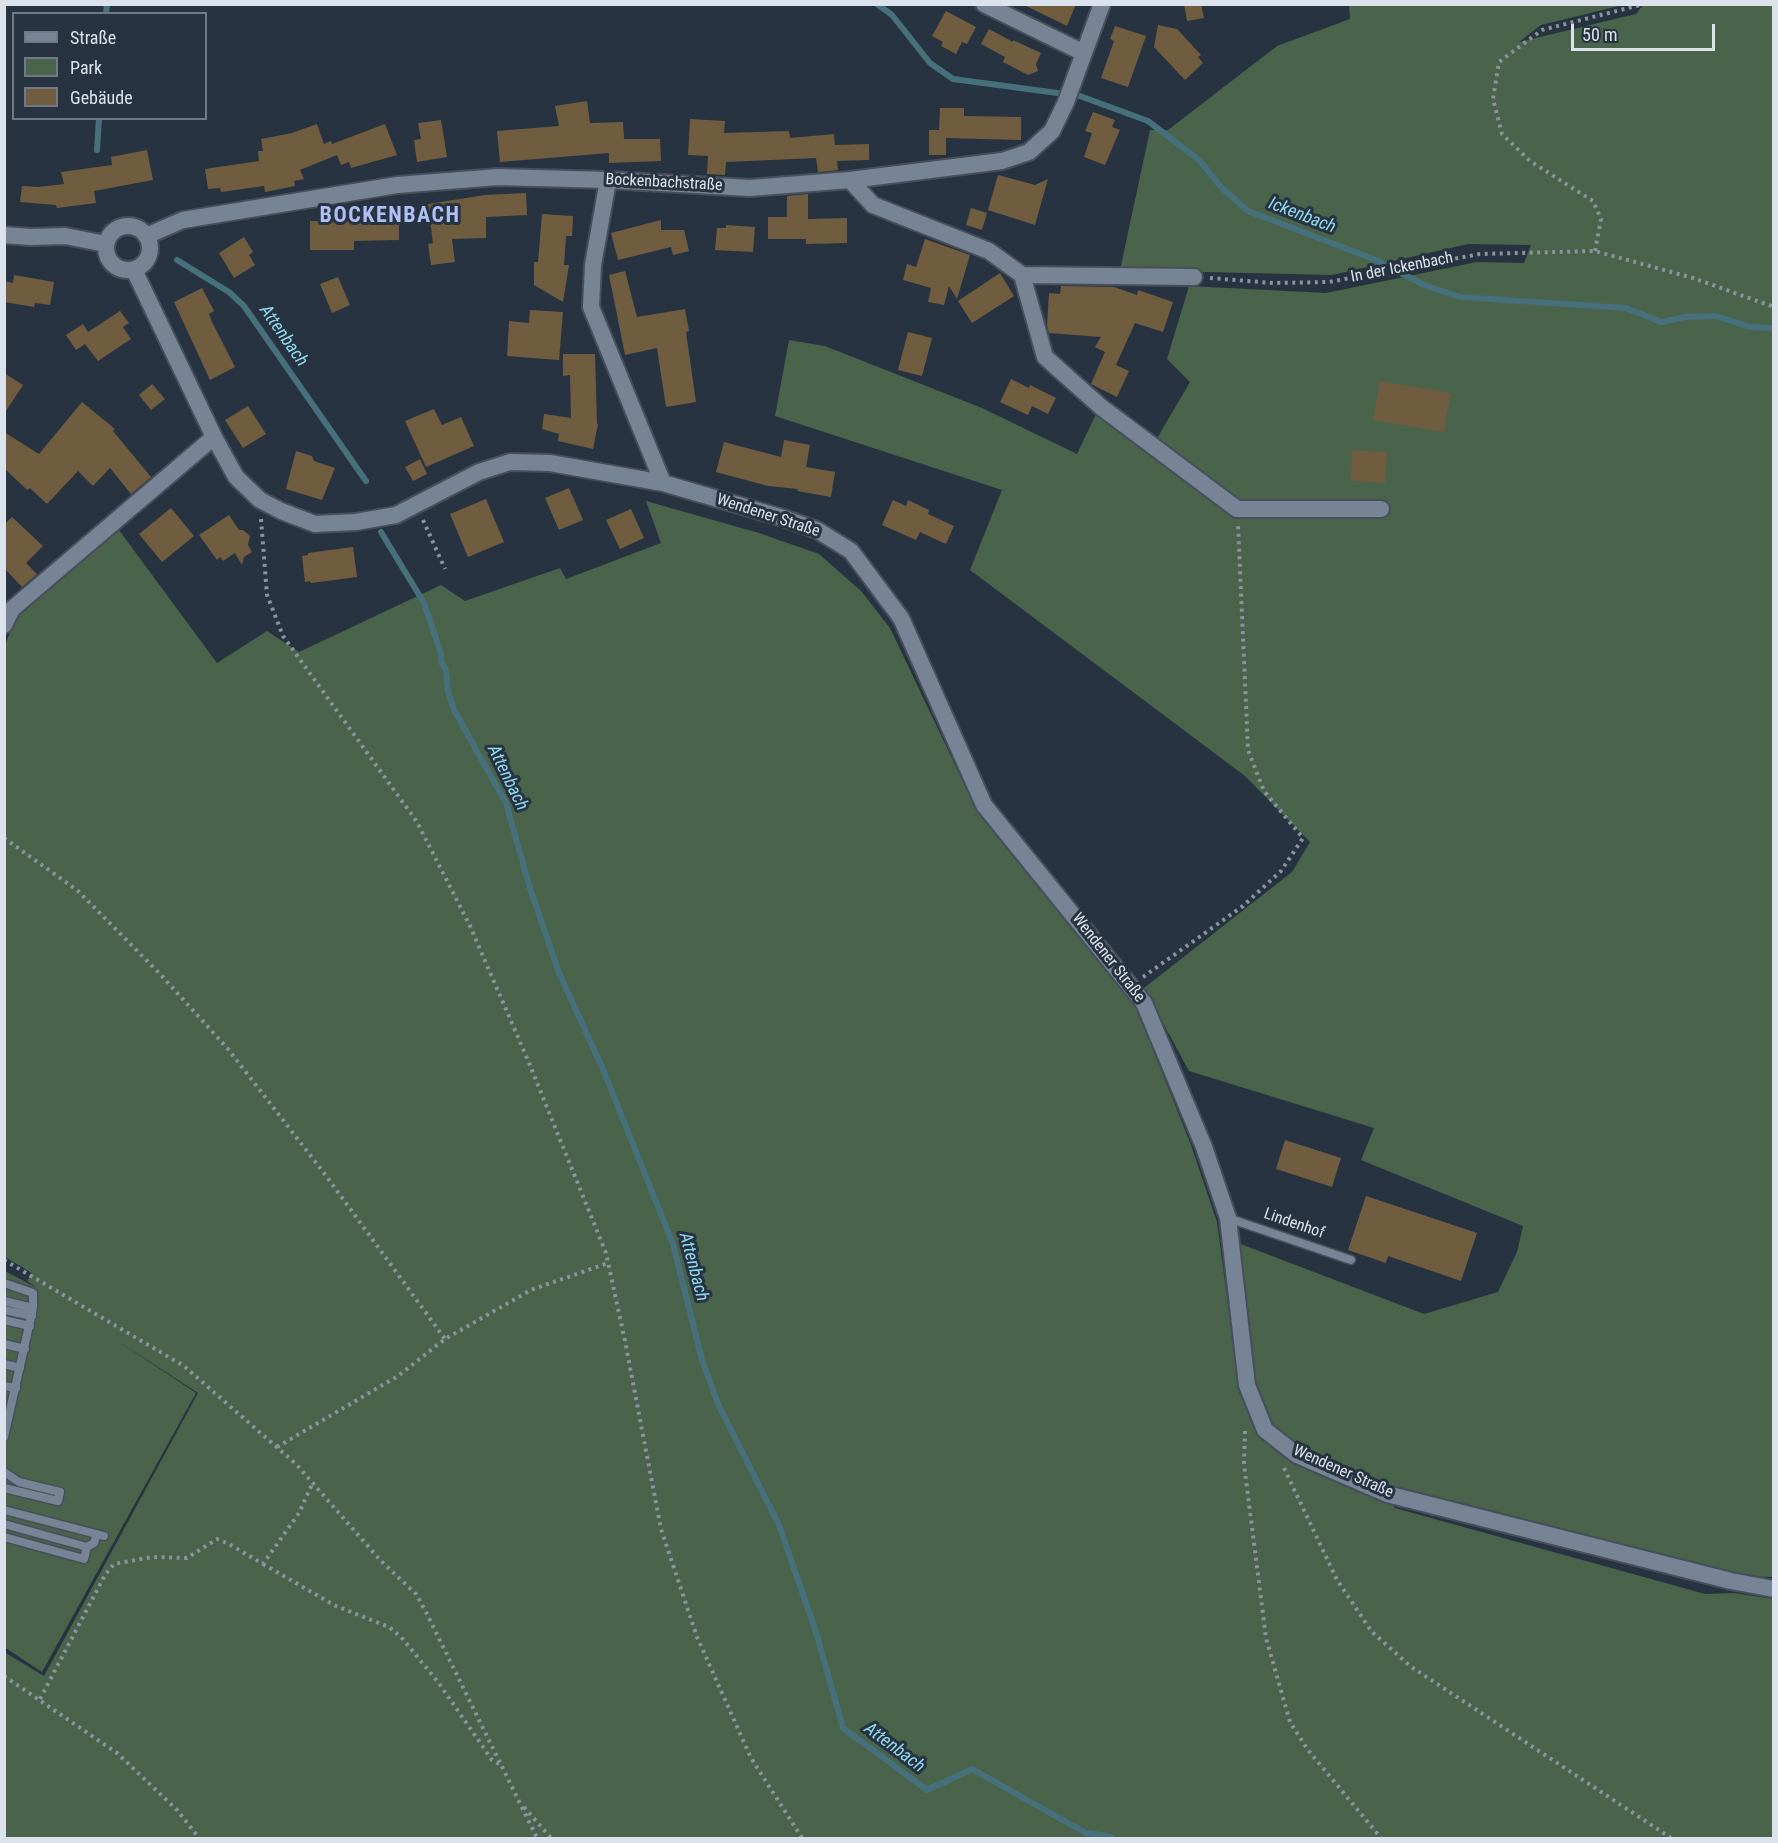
<!DOCTYPE html>
<html>
<head>
<meta charset="utf-8">
<style>
  body { margin:0 }
  #map { position:relative; width:1778px; height:1843px; overflow:hidden; background:#283341; font-family:"Roboto Condensed",sans-serif }
  canvas { display:block }
  .frame { position:absolute; inset:0; border:6px solid #dbe2eb; pointer-events:none }
  .legend { position:absolute; left:12px; top:12px; width:195px; height:108px; box-sizing:border-box; background:#283341; border:2px solid #707985; margin:0; padding:8px 10px; list-style:none; font-size:18px; color:#dbe2eb }
  .legend li { display:flex; align-items:center; gap:12px; height:30px }
  .legend b { width:30px; border:2px solid #707985 }
  .scale { position:absolute; left:1571px; top:24px; width:144px; height:27px; box-sizing:border-box; border:3px solid #dbe2eb; border-top:0; padding-left:8px; font-size:18px; line-height:21px; white-space:nowrap; color:#dbe2eb; -webkit-text-stroke:4px #283341; paint-order:stroke }
</style>
</head>
<body>
<div id="map">
<canvas width="1778" height="1843"></canvas>
<div class="frame"></div>
<ul class="legend">
<li><b style="height:8px;background:#778495"></b>Straße</li>
<li><b style="height:16px;background:#4a634b"></b>Park</li>
<li><b style="height:16px;background:#705d3f"></b>Gebäude</li>
</ul>
<div class="scale">50 m</div>
</div>
<script>
const ctx = document.querySelector('canvas').getContext('2d');
ctx.lineJoin = 'round';
function fill(path, color) { ctx.fillStyle = color; ctx.fill(path, 'evenodd'); }
function stroke(path, color, width, dash) { ctx.strokeStyle = color; ctx.lineWidth = width; ctx.lineCap = dash ? 'butt' : 'round'; ctx.setLineDash(dash || []); ctx.stroke(path); }
function write(font, color, halo, rows, align = 'center') {
  ctx.font = font + ' "Roboto Condensed",sans-serif'; ctx.lineWidth = 6; ctx.setLineDash([]); ctx.textBaseline = 'middle'; ctx.strokeStyle = halo; ctx.fillStyle = color; for (const [text, x, y, turn = 0] of rows) {
    ctx.save(); ctx.translate(x, y); ctx.rotate((+turn || 0) * Math.PI / 180); ctx.textAlign = isNaN(turn) ? turn : align; if (halo) ctx.strokeText(text, 0, 0); ctx.fillText(text, 0, 0); ctx.restore();
  }
}
const green = new Path2D(`
  M1349 5H1623L1541 25 1519 42 1636 14 1643 5H1773V1577L1734 1576 1383 1490 1395 1508 1705 1594 1734 1593 1773 1599V1838H5L4 1652 44 1676 198 1393 115 1339 196 1393 42 1672 4 1647 5 1271 37 1288 27 1281 32 1273 5 1257V645L21 605 116 526 217 663 267 631 299 652 441 585 465 601 560 568 566 579 661 543 646 501 759 533 819 554 861 591 890 628 978 813 1136 1007 1191 1145 1217 1222 1240 1395 1256 1392 1238 1243 1424 1314 1498 1292 1517 1252 1523 1226 1361 1160 1374 1128 1189 1071 1144 988 1292 872 1310 842 1245 776 970 570 1002 490 775 416 789 340 825 346 982 408 1077 454 1096 414 1156 440 1190 382 1167 359 1189 286 1326 293 1477 262 1524 263 1531 245 1468 244 1332 275 1120 270 1150 130H1168L1277 46 1350 19Z`);
const stream = new Path2D(`
  M877 4 892 15 930 63 953 79 1080 96 1148 121 1199 160 1221 187 1248 211 1376 260 1424 285 1460 297 1626 308 1661 322 1686 317 1716 316 1750 327 1774 328
  M106 14 107 4
  M97 150 99 118
  M177 260 229 292 244 306 366 481
  M381 532 424 603 441 653V662L446 670 448 691 454 710 506 803 529 885 559 973 603 1069 673 1244 702 1360 719 1406 779 1525 816 1632 843 1728 927 1790 972 1769 1086 1833 1102 1835 1113 1838`);
const building = new Path2D(`
  M1022 4H1076L1067 26Z
  M1184 4H1201L1204 18 1187 21Z
  M946 11 976 27 967 44 962 42 956 54 941 46 943 42 932 36Z
  M1158 25 1177 29 1201 55 1198 57 1203 63 1185 80 1154 47Z
  M1115 26 1146 36 1128 87 1101 78 1114 41 1110 39Z
  M989 29 1013 42V40L1041 53 1036 64 1038 71 1028 75 1003 62 1005 57 981 44Z
  M587 101 590 123 623 122 624 139H660L661 161 609 163V153L500 162 497 131 559 126 555 106Z
  M940 108H964V116L1021 117V140L946 138V155H929V130H939Z
  M1093 112 1115 120 1112 127 1120 130 1105 165 1084 157 1092 133 1085 131Z
  M690 119 725 121 724 133 789 131 790 138 834 134 835 145 869 144V160L837 161 838 170 818 172 816 158 726 162 725 175 707 174 708 156 688 155Z
  M441 120 447 157 417 162 414 140 421 139 418 123Z
  M317 124 324 144 331 141 332 144 385 124 397 155 351 168 349 162 341 165 337 155 300 170 304 179 294 181 295 186 265 192 264 186 221 192 220 188 208 189 205 169 259 161 258 151H263L261 139 292 133Z
  M147 150 153 180 94 191 96 203 57 208 56 205 20 202 22 186 38 187 64 184 61 172 112 165 111 157Z
  M998 175 1035 185 1048 179 1035 225 988 210Z
  M526 193 527 215 486 217V238L452 239 455 262 431 265 428 244 433 243 428 204 485 195Z
  M808 194V219L847 218V243L806 244V239H768V217H787V196Z
  M971 208 987 213 982 230 966 225Z
  M399 212V240L354 241V250H310V221H374L373 213Z
  M542 214 573 216 572 236H566L564 265H569L563 302 534 285V262H538Z
  M661 220V230H684L689 251 673 255 671 247 618 260 611 233Z
  M726 225 755 227 753 252 715 250 717 228H726Z
  M244 237 253 252 249 255 255 265 234 278 219 253Z
  M925 239 970 255 957 299 949 286 944 305 928 302 931 288 903 280 907 264 916 267Z
  M625 271 637 317 685 309 689 331 686 332 696 402 666 407 657 348 625 355 609 275Z
  M1000 273 1014 296 972 323 958 301Z
  M14 275 54 282 50 305 35 303 34 307 4 302V281L13 283Z
  M338 277 350 305 332 313 320 284Z
  M1061 286 1114 287 1137 295 1138 290 1173 302 1163 332 1135 323 1116 365 1129 371 1117 397 1091 384 1105 352 1095 347 1101 337 1049 333 1047 325 1049 293 1060 294Z
  M202 288 214 311 209 314 212 322 235 367 210 380 174 302Z
  M530 310 563 312 559 360 507 356 509 321 529 323Z
  M120 311 129 323 123 327 131 339 98 361 85 344 76 350 66 335 83 324 88 332Z
  M908 332 932 338 922 376 898 370Z
  M563 354H595L597 424H598L593 449 558 441 559 434 542 429 544 414 571 418 570 375 563 376Z
  M4 373 23 385 4 414Z
  M1011 379 1029 388 1030 385 1056 398 1048 414 1032 406 1028 415 1000 402Z
  M1380 381 1451 393 1444 432 1373 420Z
  M152 384 165 399 151 410 139 395Z
  M82 402 115 429 113 431 151 477 131 494 110 468 93 486 78 471 47 504 30 488 27 490 4 468V432L39 454Z
  M248 406 266 434 243 448 225 420Z
  M434 409 442 425 461 417 474 446 426 467 405 421Z
  M784 440 810 445 806 467 835 472 831 497 797 491 798 489 768 486 716 472 724 442 781 457Z
  M1352 450 1387 452 1385 483 1351 481Z
  M296 451 312 456 314 461 335 468 322 500 286 489Z
  M420 459 427 474 413 481 405 467Z
  M569 488 583 520 559 530 545 498Z
  M486 499 504 542 468 557 450 514Z
  M893 500 906 506 908 500 929 510 928 514 954 526 946 544 920 532 916 540 882 525Z
  M171 508 194 536 162 562 139 534Z
  M631 509 644 538 620 549 606 520Z
  M229 515 239 530H243L250 536 248 545 252 552 244 557 242 565 235 553 223 561 220 557 217 560 199 535Z
  M12 517 43 546 26 563 37 574 22 587 4 568V525Z
  M353 547 357 577 311 583 310 581 305 582 302 556 308 555V553Z
  M1285 1140 1341 1158 1332 1187 1276 1169Z
  M1366 1196 1477 1233 1461 1281 1388 1256 1386 1263 1348 1250Z`);
const path = new Path2D(`
  M1595 251 1601 219 1593 201 1530 161 1502 134 1493 99 1499 62 1542 30 1644 4
  M1210 278 1273 283 1329 282 1480 254 1595 251 1693 278 1774 307
  M261 519 267 595 283 636 417 822 470 926 527 1058 606 1253 625 1341 661 1529 697 1637 751 1758 802 1838
  M423 520 445 569
  M4 838 77 890 160 974 228 1049 324 1173 445 1339
  M1143 977 1243 906 1281 871 1303 838 1264 791 1248 750 1238 524
  M4 1260 184 1366 296 1464 381 1561 416 1594 426 1612 537 1838
  M1245 1431 1244 1464 1266 1638 1290 1722 1308 1750 1381 1838
  M277 1447 398 1376 445 1339 531 1290 608 1263
  M1284 1468 1337 1580 1372 1632 1410 1666 1671 1838
  M263 1564 336 1606 389 1627 401 1637 438 1682 492 1760 499 1764
  M4 1676 117 1753 177 1810 199 1838
  M40 1699 105 1575 114 1564 152 1557 187 1558 217 1539 229 1544 263 1564 299 1513 313 1482
  M524 1807 551 1838`);
const lane = new Path2D(`
  M1228 1218 1351 1260
  M4 1283 33 1293V1308
  M4 1301 33 1308 4 1437
  M4 1310 32 1316
  M4 1320 30 1326
  M4 1344 25 1349
  M4 1364 20 1368
  M4 1386 16 1388
  M4 1472 19 1482 60 1492 58 1501 4 1488
  M4 1510 104 1536
  M4 1524 87 1547
  M4 1537 84 1559 87 1547 94 1543 97 1534`);
const street = new Path2D(`
  M984 4 1084 53
  M608 180 593 265 591 307 663 483
  M850 180 873 205 989 251 1022 275 1045 357 1101 407 1237 509H1381
  M106 248a22 22 0 1 1 44 0a22 22 0 1 1-44 0Z
  M4 235 31 237 65 236 106 244
  M146 236 183 220 397 185 498 177 608 180 750 188 850 180 1002 161 1029 152 1052 131 1066 102 1102 4
  M134 270 214 437 236 477 260 500 281 511 315 524 356 522 396 515 479 472 510 462 550 463 663 483 783 518 817 530 851 551 901 618 984 805 1144 1003 1204 1147 1228 1218 1247 1385 1265 1430 1297 1455 1387 1494 1731 1581 1774 1589
  M1022 275 1194 277
  M4 625 12 609 214 437`);
const streetNames = [
  ["Bockenbachstraße",664,183,3],
  ["In der Ickenbach",1402,268,-11],
  ["Wendener Straße",768,516,18],
  ["Wendener Straße",1108,958,52],
  ["Lindenhof",1294,1224,19],
  ["Wendener Straße",1343,1472,24]
];
const waterNames = [
  ["Ickenbach",1302,216,21],
  ["Attenbach",283,336,55],
  ["Attenbach",507,778,64],
  ["Attenbach",693,1267,75],
  ["Attenbach",894,1748,37]
];
const districtNames = [
  ["BOCKENBACH",390,216]
];
fill(green, '#4a634b');
stroke(stream, '#46717c', 6);
fill(building, '#705d3f');
stroke(lane, '#464f5b', 11);
stroke(street, '#464f5b', 20);
stroke(path, '#8a939e', 4, [3, 4.5]);
stroke(lane, '#778495', 8);
stroke(street, '#778495', 16);
write('16px', '#dbe2eb', '#283341', streetNames);
write('italic 18px', '#8edbf0', '#283341', waterNames);
ctx.letterSpacing = '1.5px';
write('bold 22px', '#b1bff7', '#283341', districtNames);
ctx.letterSpacing = '0px';
</script>
</body>
</html>
